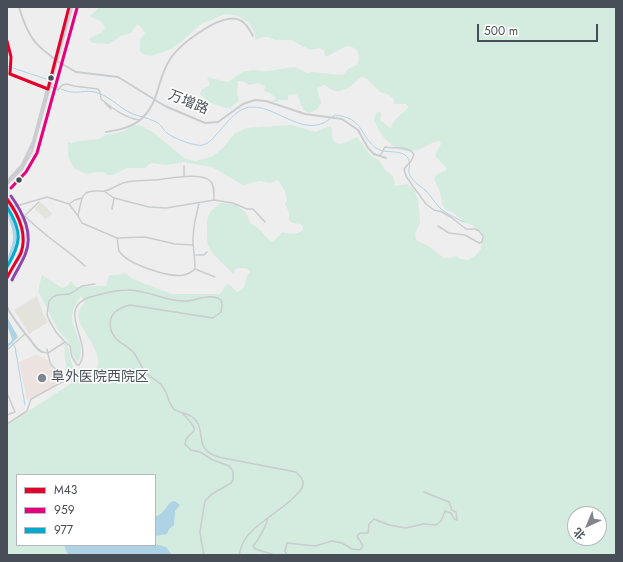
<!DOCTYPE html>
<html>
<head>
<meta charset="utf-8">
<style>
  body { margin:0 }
  #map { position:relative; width:623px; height:562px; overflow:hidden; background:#eee; font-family:Jost,"Noto Sans SC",sans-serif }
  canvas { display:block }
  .frame { position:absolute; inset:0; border:8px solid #474e57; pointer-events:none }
  .legend { position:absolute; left:16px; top:474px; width:140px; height:72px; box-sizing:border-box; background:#fff; border:1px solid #b5b8bc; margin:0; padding:5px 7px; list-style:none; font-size:12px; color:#474e57 }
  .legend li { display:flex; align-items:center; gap:8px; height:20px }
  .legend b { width:20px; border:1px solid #b5b8bc }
  .north { position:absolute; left:567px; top:506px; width:40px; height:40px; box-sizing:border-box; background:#fff; border:1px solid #b5b8bc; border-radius:50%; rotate:224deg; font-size:11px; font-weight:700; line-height:16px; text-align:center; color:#474e57 }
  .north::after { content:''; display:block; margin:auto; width:14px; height:18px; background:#81868c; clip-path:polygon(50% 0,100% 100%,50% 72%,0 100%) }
  .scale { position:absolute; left:477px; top:24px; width:121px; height:18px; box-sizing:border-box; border:2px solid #474e57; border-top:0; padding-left:5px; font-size:12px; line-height:14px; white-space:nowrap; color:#474e57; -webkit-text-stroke:3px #fff; paint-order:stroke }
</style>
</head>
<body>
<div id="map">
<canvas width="623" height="562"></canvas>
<div class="frame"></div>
<ul class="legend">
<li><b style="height:5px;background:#e4002b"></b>M43</li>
<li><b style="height:5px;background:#e5007d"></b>959</li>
<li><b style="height:5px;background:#00a9ce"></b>977</li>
</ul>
<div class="north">北</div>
<div class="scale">500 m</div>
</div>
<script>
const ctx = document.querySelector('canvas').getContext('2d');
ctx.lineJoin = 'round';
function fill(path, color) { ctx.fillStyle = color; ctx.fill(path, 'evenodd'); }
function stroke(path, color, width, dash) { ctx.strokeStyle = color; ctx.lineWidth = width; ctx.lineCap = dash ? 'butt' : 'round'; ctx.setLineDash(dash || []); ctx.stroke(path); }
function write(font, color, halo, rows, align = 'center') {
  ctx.font = font + ' Jost,"Noto Sans SC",sans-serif'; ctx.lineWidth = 3; ctx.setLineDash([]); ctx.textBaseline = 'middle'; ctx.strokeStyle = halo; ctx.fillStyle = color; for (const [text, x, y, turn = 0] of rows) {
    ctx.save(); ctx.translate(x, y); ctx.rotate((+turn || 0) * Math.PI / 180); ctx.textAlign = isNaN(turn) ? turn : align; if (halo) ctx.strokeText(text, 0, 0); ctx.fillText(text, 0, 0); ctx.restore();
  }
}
const commercial = new Path2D(`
  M41 202 52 214 46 219 34 209Z
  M37 296 44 316 48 322 29 334 14 310Z`);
const medical = new Path2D(`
  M35 355 45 358 63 380 61 382 27 400 19 362Z`);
const green = new Path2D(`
  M100 7H616V555H7V425L72 383 65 369 67 366C63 358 66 352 64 343 71 347 69 357 72 364 75 369 79 373 82 378 86 376 90 375 94 372 109 359 82 333 79 319 77 312 81 307 85 302L81 296C63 321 77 324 81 348V353L78 363 73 356 69 342 58 330 38 291 42 275 62 288 67 286 71 281 76 287 106 286 109 275H117L125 273 133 279 171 294H220L227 284 230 285 237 292C246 290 245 283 247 275L250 273V271C245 267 241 268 236 269L233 274C226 266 211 254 208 245 207 241 207 236 207 232 207 217 207 212 221 203L235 204 243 210 247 215 250 223 258 228 271 242H273L282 232C290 234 297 235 303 230V227L301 224 292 223 289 221V213L285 203 287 201 285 191 278 180 270 183 260 181 243 185 212 167 183 162 179 163 166 165 152 163 149 164 146 168H127L113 175H108L104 172H96L88 174 84 173 74 168 71 163 68 155V142L72 143 79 141 100 139 105 135 122 132 135 125H140L154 133 184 158 193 161H197L213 156 225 146 234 134 246 128 292 125 315 132 330 126C333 130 332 131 332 136 335 151 350 140 357 137L371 156 379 160 385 170 393 176 395 186 407 184 414 189 418 200 420 223 415 234 416 239 419 242 427 245 444 258H450L456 256 460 259 467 260 474 257 481 249 482 236 480 231 472 225 464 222 453 212 446 210 442 204 440 192 434 179 436 175 446 170V167L436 157 435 154 441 144 440 141C430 142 422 150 413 151 393 153 380 136 374 119L377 112H380L381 114 380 120 391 129C393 118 402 115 409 107L406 104H394L393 98 387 94 380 92 366 78 362 77C350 86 339 99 325 85L317 88 321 103C318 109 313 114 306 112 300 107 301 100 296 94L288 95V100H279L278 102H271L276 98 270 93 264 91 265 86 258 83 249 85 242 81H238L237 95 239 101 230 108H226L208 102 200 94 202 89 210 85 207 77 227 82 231 80 242 72 253 70 266 71 295 67 308 73 312 72 343 75 348 69 358 64C361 54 357 46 346 46L328 56H325L324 53 325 51 319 48 310 50 291 40H276L268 37H264L255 40V35L254 31 248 22 236 15 225 14 201 24 181 42 169 50 151 56 143 54 140 52V40L145 33 142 28 137 24 131 33 121 36 109 44 92 43 89 39 102 32 105 28C101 17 97 21 90 16ZM17 475H155V545H17ZM575 514H599V538H575Z`);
const water = new Path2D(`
  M7 210C15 219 19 234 16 247 14 253 10 259 7 265 7 255 13 247 13 237 13 225 7 219 7 210Z
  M7 317 18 337 7 348V344L11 342 12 339 7 325Z
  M173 501 176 502 180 505 175 511 174 525 169 529 167 534 155 536V517C167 512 165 505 173 501Z
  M155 544 166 547 172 555H72L67 553 64 545H155Z`);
const stream = new Path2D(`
  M7 66 46 79
  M54 86 58 88
  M61 89C64 90 69 92 72 92 80 93 86 90 94 92 108 94 120 109 133 114 141 117 149 118 156 122 162 125 162 129 167 133 173 138 195 147 203 145 218 141 231 106 253 107 278 107 305 139 330 119
  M332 117 335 115C364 118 359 135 376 148 386 155 401 148 408 158 411 163 408 169 409 173 412 182 420 185 426 191 431 196 435 203 440 208 446 214 456 218 464 222
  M11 342 15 347 25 405`);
const minor = new Path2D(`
  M51 87 58 90 62 85 67 84 74 86 98 89 100 92 101 99C112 108 125 118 139 120
  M105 103 111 109
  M380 156 385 147C394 149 409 145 414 155L411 161 404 169 406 176 412 185 426 204 434 210 442 212 452 218 466 229H475L479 231 483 236 482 242 479 243 465 235 449 233 438 226
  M184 166V177
  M104 191 114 198 149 207 166 208 214 200 233 203 247 209H253L265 222
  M82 198 75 200 69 204 78 216 82 223 117 238 145 237 175 244 193 245
  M13 207 47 197 69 204
  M112 209 114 198
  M25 216C43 235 65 248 85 266
  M78 216C80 209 80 197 86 193 93 189 98 192 104 191 112 190 119 183 127 182 136 180 145 181 154 180 167 179 199 172 209 180 215 184 214 194 214 200
  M20 220 39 202
  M117 238C118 242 118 247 119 251 127 264 169 278 184 275 188 274 192 272 195 269 195 260 194 253 193 244 192 230 196 216 199 203
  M196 255H204L207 252
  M195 269 215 277
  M65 342 56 332 49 320 47 314 49 301 53 297 57 295 70 294 82 286 95 284
  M7 350 25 334
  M42 352 48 353 65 342 70 346 72 357 77 365H79C95 344 54 309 90 297 102 294 115 290 127 290 147 289 165 302 185 301 196 301 211 292 221 300L222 305 221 312 213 318 130 305C117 308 107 315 111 330 114 341 127 345 134 353 139 360 141 368 147 374 152 379 159 381 163 387 168 394 168 403 174 409 179 413 186 413 191 416 210 429 189 451 223 458L296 472C300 476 304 480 303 485 300 498 262 520 252 531 245 537 241 546 239 555
  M7 393 15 412 7 415
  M183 414C206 437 187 428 185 444L191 450 200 452 213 460 229 466 233 471V480L231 483 212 494 205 501 200 531 201 540 204 555
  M7 424 27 411 31 399 64 381V379L50 363 47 349
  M268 519C265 527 259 539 253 546L255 549 275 555
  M287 555 285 551 287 543 315 546 332 541 342 543 352 549 360 550 363 546 357 536 360 533H368L369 524 374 519 389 525 406 528 423 524 436 525 441 521 445 511 451 513 454 519 457 520 456 512 452 510 449 502 424 492`);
const tertiary = new Path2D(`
  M19 7C23 20 28 35 38 45 42 50 48 53 53 58
  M7 41C12 52 12 62 10 74
  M62 64 76 72 118 77 165 106 205 123 218 122 243 104 255 100 266 101 305 114 342 119 358 130 368 148 374 154 386 158
  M7 73 47 89
  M106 132C119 130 135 127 144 116 159 101 158 78 169 61 178 45 218 15 237 19 245 21 249 29 253 36
  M7 278C19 254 31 241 17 214
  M7 307C13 319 20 327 28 337 33 342 35 349 42 352`);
const secondary = new Path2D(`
  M7 181 22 165 33 142 69 7
  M7 184 22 169 32 151 72 7
  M7 199 17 214
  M7 202 12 209`);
const tertiaryBridge = new Path2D(`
  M53 58 62 64`);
const bus1 = new Path2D(`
  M7 41 11 57 10 74 48 89 69 7
  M7 199C18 214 28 233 21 253 17 261 11 269 7 278`);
const bus2 = new Path2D(`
  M11 188 26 172 37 153 77 8`);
const bus3 = new Path2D(`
  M7 207C23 232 21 243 7 267`);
const bus4 = new Path2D(`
  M11 196C23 213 34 234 25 255 21 264 16 272 12 280`);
const markers = [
  [51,78,3.5,"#474e57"],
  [19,180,3.5,"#474e57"],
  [42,378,5,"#81868c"]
];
const streetNames = [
  ["万增路",188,103,22]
];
const poiNames = [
  ["阜外医院西院区",51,378]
];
fill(commercial, '#e3e2db');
fill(medical, '#ece2e0');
fill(green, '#d4ebdf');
fill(water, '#add3e4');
stroke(stream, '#add3e4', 1);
stroke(minor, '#caccce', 1.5);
stroke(tertiary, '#caccce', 2);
stroke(secondary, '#cacccf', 2.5);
stroke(tertiaryBridge, '#caccce', 2);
stroke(bus1, '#e4002b', 3);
stroke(bus2, '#e5007d', 3);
stroke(bus3, '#00a9ce', 3);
stroke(bus4, '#8e44ad', 3);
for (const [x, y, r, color] of markers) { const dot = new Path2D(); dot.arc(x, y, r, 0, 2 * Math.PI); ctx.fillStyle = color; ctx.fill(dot); stroke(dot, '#fff', 1.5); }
write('14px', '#474e57', '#fff', streetNames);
write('14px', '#474e57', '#fff', poiNames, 'left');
</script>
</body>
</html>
